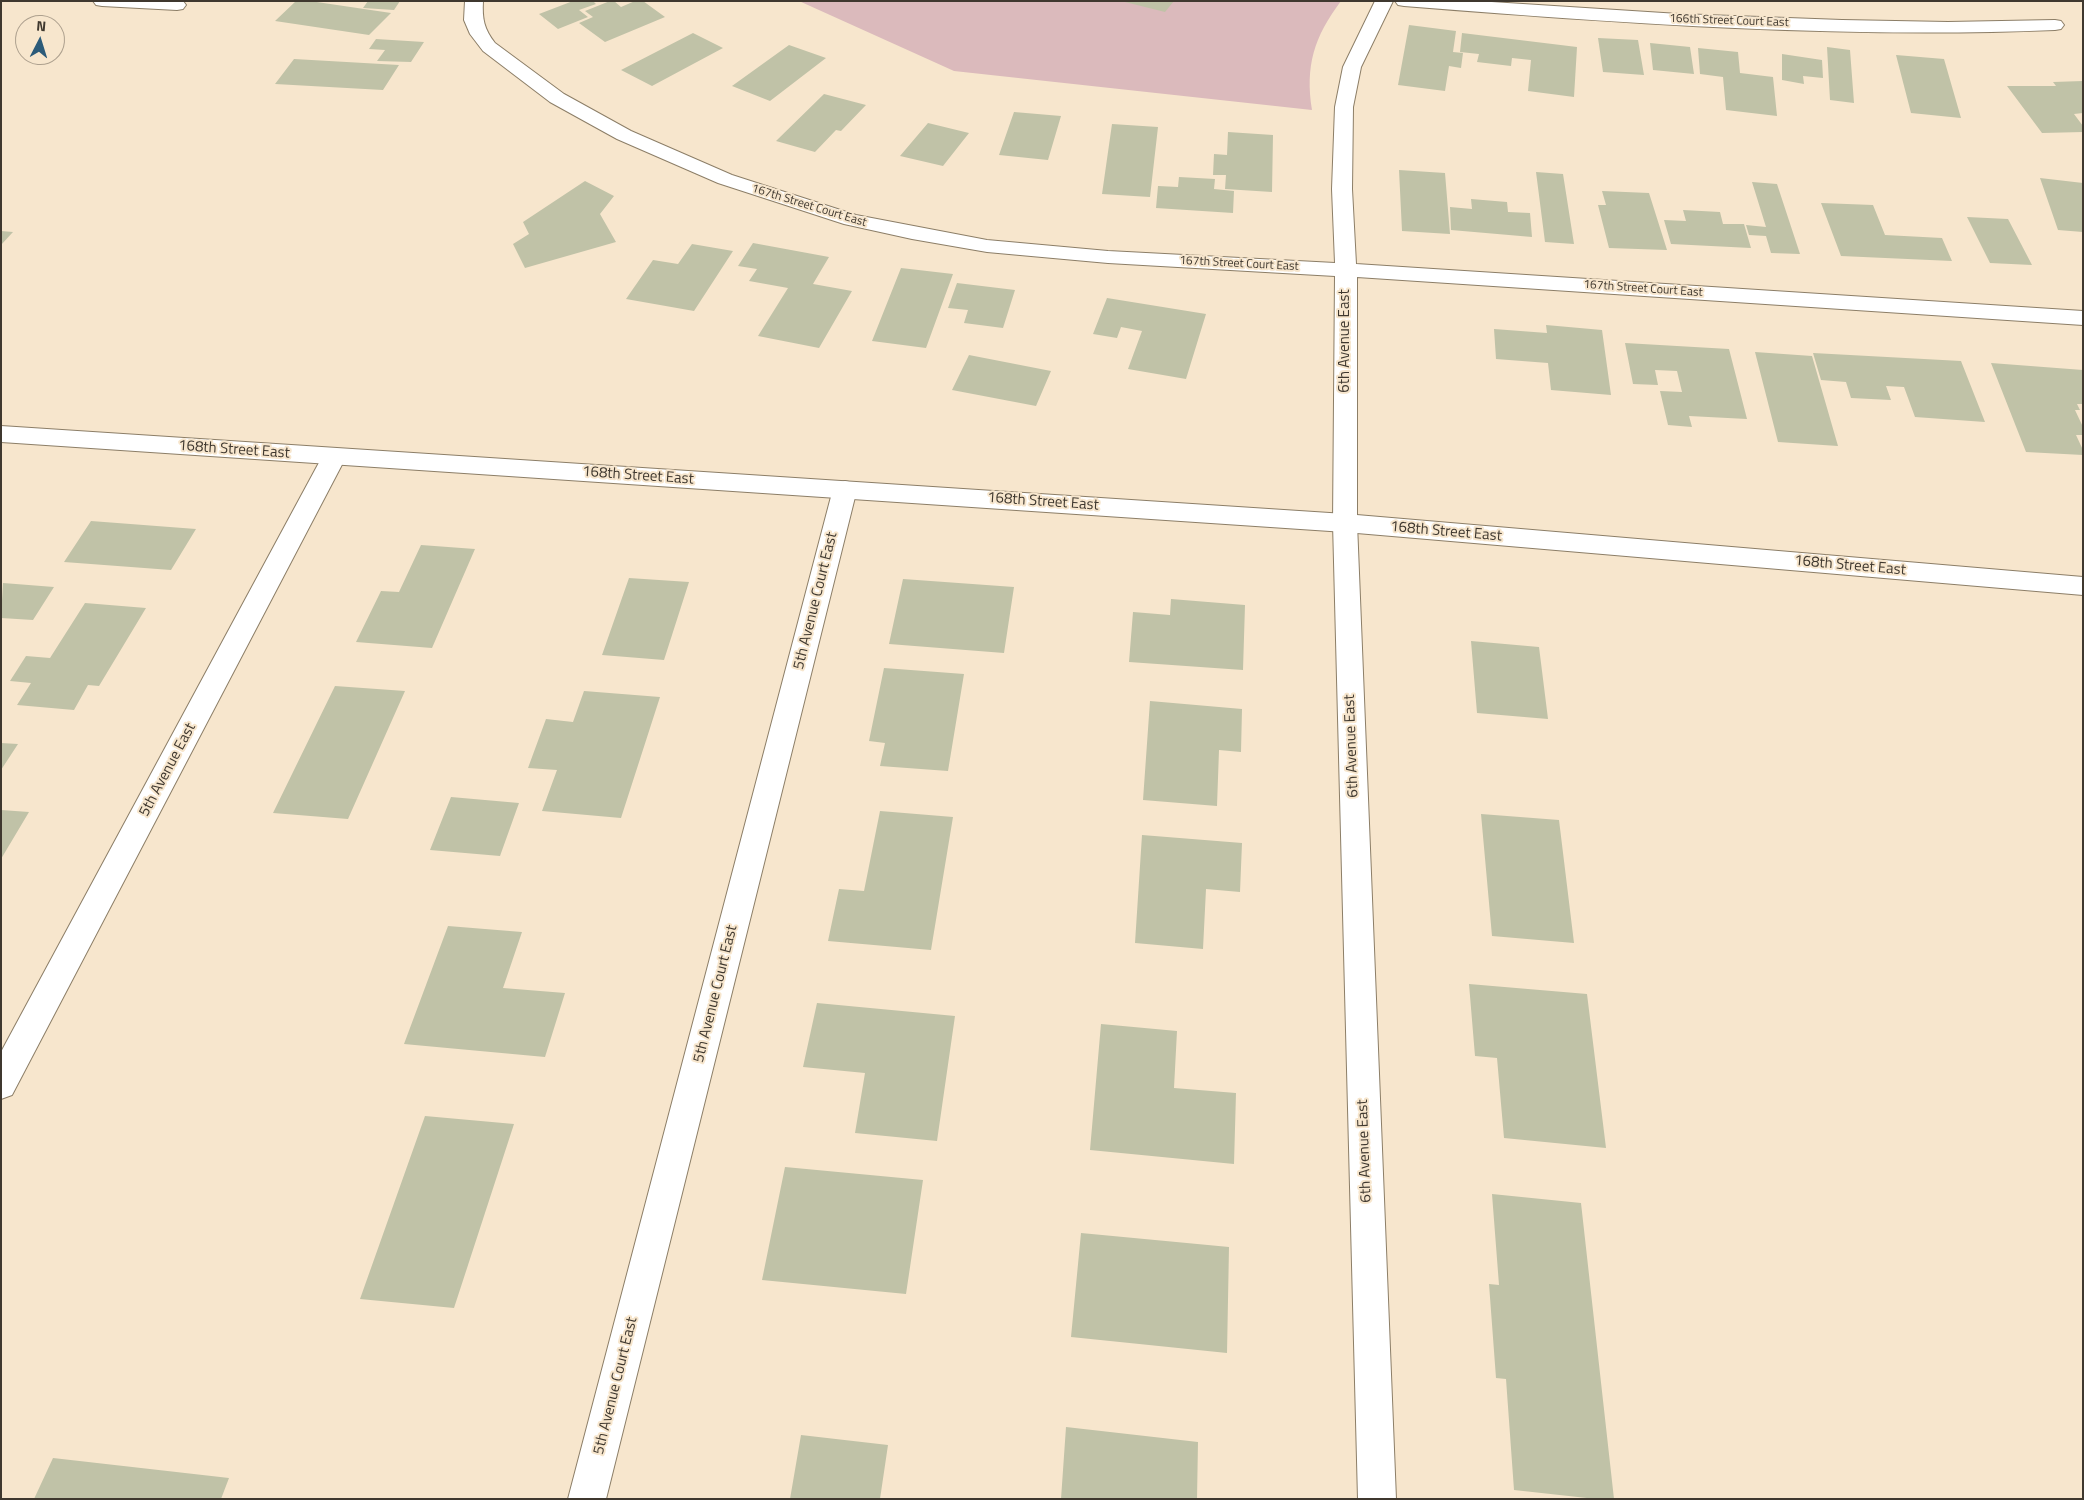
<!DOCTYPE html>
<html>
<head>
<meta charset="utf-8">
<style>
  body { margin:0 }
  #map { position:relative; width:2084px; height:1500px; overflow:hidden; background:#f7e6cd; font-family:"Titillium Web",sans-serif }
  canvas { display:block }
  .frame { position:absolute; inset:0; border:2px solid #3f382f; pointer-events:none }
  .north { position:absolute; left:15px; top:15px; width:50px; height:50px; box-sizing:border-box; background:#f7e6cd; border:1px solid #ada08e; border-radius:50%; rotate:5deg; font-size:14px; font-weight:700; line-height:20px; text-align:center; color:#3f382f }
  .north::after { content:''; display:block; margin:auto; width:18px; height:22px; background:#2c5b79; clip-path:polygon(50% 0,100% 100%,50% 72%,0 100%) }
</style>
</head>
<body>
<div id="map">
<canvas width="2084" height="1500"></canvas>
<div class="frame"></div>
<div class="north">N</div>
</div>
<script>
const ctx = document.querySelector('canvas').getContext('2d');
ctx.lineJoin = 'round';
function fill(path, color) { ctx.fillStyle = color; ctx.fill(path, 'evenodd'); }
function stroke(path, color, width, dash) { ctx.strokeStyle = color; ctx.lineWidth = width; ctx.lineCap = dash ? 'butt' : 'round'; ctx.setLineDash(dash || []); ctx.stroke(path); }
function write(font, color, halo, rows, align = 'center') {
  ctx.font = font + ' "Titillium Web",sans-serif'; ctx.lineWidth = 4; ctx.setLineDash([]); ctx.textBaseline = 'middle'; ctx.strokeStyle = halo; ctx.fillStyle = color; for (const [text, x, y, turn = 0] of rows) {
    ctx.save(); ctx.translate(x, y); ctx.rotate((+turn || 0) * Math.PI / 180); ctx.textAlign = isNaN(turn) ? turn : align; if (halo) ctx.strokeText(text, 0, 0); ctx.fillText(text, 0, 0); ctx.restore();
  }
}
const green = new Path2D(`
  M799 1H1341C1314 37 1305 66 1312 110L954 71Z`);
const building = new Path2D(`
  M296 1H310L391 13 369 35 275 21Z
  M368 1H400L394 10 363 8Z
  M573 1H593L596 4 579 10 588 17 558 29 539 14Z
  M610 1H614L621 7 635 1H643L665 17 605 42 579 23 593 17 585 11Z
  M1121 1H1174L1165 12Z
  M1409 25 1456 31 1453 52 1463 53 1461 68 1449 66 1445 91 1398 85Z
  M693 33 723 48 652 86 621 70Z
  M1462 33 1577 47 1574 97 1528 91 1531 60 1512 58 1511 66 1477 62 1479 54 1460 52Z
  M1598 38 1638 40 1644 75 1603 72Z
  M376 39 424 42 411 62 377 61 385 50 369 49Z
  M1650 43 1690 47 1694 74 1653 70Z
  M789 45 826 58 770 101 732 86Z
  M1827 47 1850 50 1854 103 1830 100Z
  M1698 48 1738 52 1740 73 1773 77 1777 116 1726 110 1723 77 1700 74Z
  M1782 54 1822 60 1823 78 1803 76 1804 84 1782 80Z
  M1896 55 1944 59 1961 118 1911 113Z
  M294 59 399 65 383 90 275 84Z
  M2083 81V113L2074 114 2083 126V132L2042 133 2007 86H2056L2053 82Z
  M824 94 866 105 841 131 836 130 815 152 776 141Z
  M1014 112 1061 116 1048 160 999 155Z
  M928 123 969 133 943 166 900 156Z
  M1112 124 1158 127 1150 197 1102 194Z
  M1228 132 1273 135 1272 192 1225 189 1226 175H1213L1214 154 1227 155Z
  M1399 170 1445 173 1450 234 1402 231Z
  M1536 172 1563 174 1574 244 1545 242Z
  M1179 177 1215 179 1214 189 1234 191 1233 213 1156 208 1158 186 1178 187Z
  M2040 178 2083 183V232L2058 230Z
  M585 181 614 196 600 214 616 242 525 268 513 244 529 234 523 222Z
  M1752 182 1777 184 1800 254 1771 253 1766 236 1749 235 1746 225 1766 227Z
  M1602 191 1649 193 1667 250 1609 248 1598 205H1606Z
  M1471 199 1507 202 1508 212 1530 213 1532 237 1451 230 1450 207 1472 209Z
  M1821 203 1873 205 1885 235 1942 238 1952 261 1841 256Z
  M1683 210 1720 212 1723 224H1744L1751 248 1671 244 1664 220 1686 221Z
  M1967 217 2008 219 2032 265 1990 263Z
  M1 231 13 232 1 245Z
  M753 243 829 257 813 284 852 291 819 348 758 336 788 288 749 281 757 269 738 266Z
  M692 244 733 251 694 311 626 299 653 260 678 264Z
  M901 268 953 274 926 348 872 341Z
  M957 283 1015 290 1003 328 964 323 968 310 948 308Z
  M1107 298 1206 314 1186 379 1128 369 1142 331 1121 327 1117 338 1093 334Z
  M1546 325 1602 330 1611 395 1551 390 1548 363 1496 359 1494 329 1547 333Z
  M1625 343 1729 349 1747 419 1689 416 1692 427 1668 425 1660 391 1682 392 1677 371 1655 370 1658 385 1633 384Z
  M1755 352 1812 356 1838 446 1778 442Z
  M1813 353 1961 361 1985 422 1915 417 1904 387 1886 386 1891 400 1851 398 1846 382 1821 380Z
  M969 355 1051 371 1036 406 952 390Z
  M1991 363 2083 370V404H2077L2080 410H2075L2083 427V435H2076L2083 450V455L2026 452Z
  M91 521 196 529 171 570 64 562Z
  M421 545 475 549 432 648 356 642 381 591 399 592Z
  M629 578 689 582 664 660 602 655Z
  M903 579 1014 587 1004 653 889 644Z
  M3 583 54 587 33 620 1 618Z
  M1171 599 1245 605 1243 670 1129 662 1133 612 1170 615Z
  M85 603 146 608 99 686 88 685 74 710 17 705 31 683 10 681 26 656 50 658Z
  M1471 641 1539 647 1548 719 1477 713Z
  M884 668 964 674 948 771 880 766 885 743 869 741Z
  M335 686 405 691 348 819 273 813Z
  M584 691 660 697 621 818 542 811 557 770 528 768 546 719 573 722Z
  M1150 701 1242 709 1241 752 1219 750 1217 806 1143 800Z
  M1 743 18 744 1 770Z
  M451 797 519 803 500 856 430 850Z
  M1 810 29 812 1 859Z
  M880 811 953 817 931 950 828 941 839 889 864 891Z
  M1481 814 1559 820 1574 943 1492 936Z
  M1142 835 1242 843 1240 892 1206 889 1203 949 1135 943Z
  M448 926 522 932 503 988 565 993 545 1057 404 1044Z
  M1469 984 1587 994 1606 1148 1504 1138 1497 1058 1475 1056Z
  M817 1003 955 1016 937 1141 855 1133 865 1073 803 1067Z
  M1101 1024 1177 1031 1174 1088 1236 1093 1234 1164 1090 1150Z
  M425 1116 514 1124 454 1308 360 1299Z
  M785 1167 923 1180 906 1294 762 1280Z
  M1492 1194 1581 1203 1614 1499H1596L1514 1490 1506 1379 1496 1378 1489 1284 1499 1285Z
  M1081 1233 1229 1247 1227 1353 1071 1337Z
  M1066 1427 1198 1442 1197 1499H1061Z
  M801 1435 888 1445 880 1499H790Z
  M53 1458 229 1478 221 1499H34Z`);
const street = new Path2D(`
  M93 1H183L186 5 183 9 177 10 102 6 96 5Z
  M465 1H483C482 19 484 29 495 43L564 94 631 131 732 175 856 215 987 240 1108 251 1335 263 1332 189 1335 107 1343 67 1375 1H1393L1361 67 1353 107 1352 189 1356 264 2083 311V325L1357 277V523L1396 1499H1358L1333 523 1335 276 1108 263 987 252 912 239 844 224 718 183 617 139 550 102 483 51 470 34 464 20Z
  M1395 1H1476L1679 14 1842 20 1948 22 2055 20 2061 21 2064 25 2061 29 2055 30C1840 39 1618 23 1404 6L1398 5Z
  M334 449 342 451 346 457 12 1095 1 1099V1052L322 457 326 451Z
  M845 481 853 483 857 489 606 1499H568L833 489 837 483Z`);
const secondary = new Path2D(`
  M1 426 1345 514 2083 577V595L1345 532 1 442Z`);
const farStreetnames = [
  ["166th Street Court East",1729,21,2],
  ["167th Street Court East",809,206,17],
  ["167th Street Court East",1239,264,3],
  ["167th Street Court East",1643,289,4]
];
const streetNames = [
  ["6th Avenue East",1345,341,-90],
  ["168th Street East",234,450,4],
  ["168th Street East",638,476,4],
  ["168th Street East",1043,502,4],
  ["168th Street East",1446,532,5],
  ["168th Street East",1850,566,5],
  ["5th Avenue Court East",816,601,-76],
  ["6th Avenue East",1352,746,-92],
  ["5th Avenue East",168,770,-62],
  ["5th Avenue Court East",716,994,-76],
  ["6th Avenue East",1365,1151,-92],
  ["5th Avenue Court East",616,1386,-76]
];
fill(green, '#dbbabc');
fill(building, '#c0c2a7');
stroke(street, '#8c7e67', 2);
stroke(secondary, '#8c7e67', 2);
fill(street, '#fff');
fill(secondary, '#fff');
write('12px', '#3f382f', '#f7e6cd', farStreetnames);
write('15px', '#3f382f', '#f7e6cd', streetNames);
</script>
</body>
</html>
